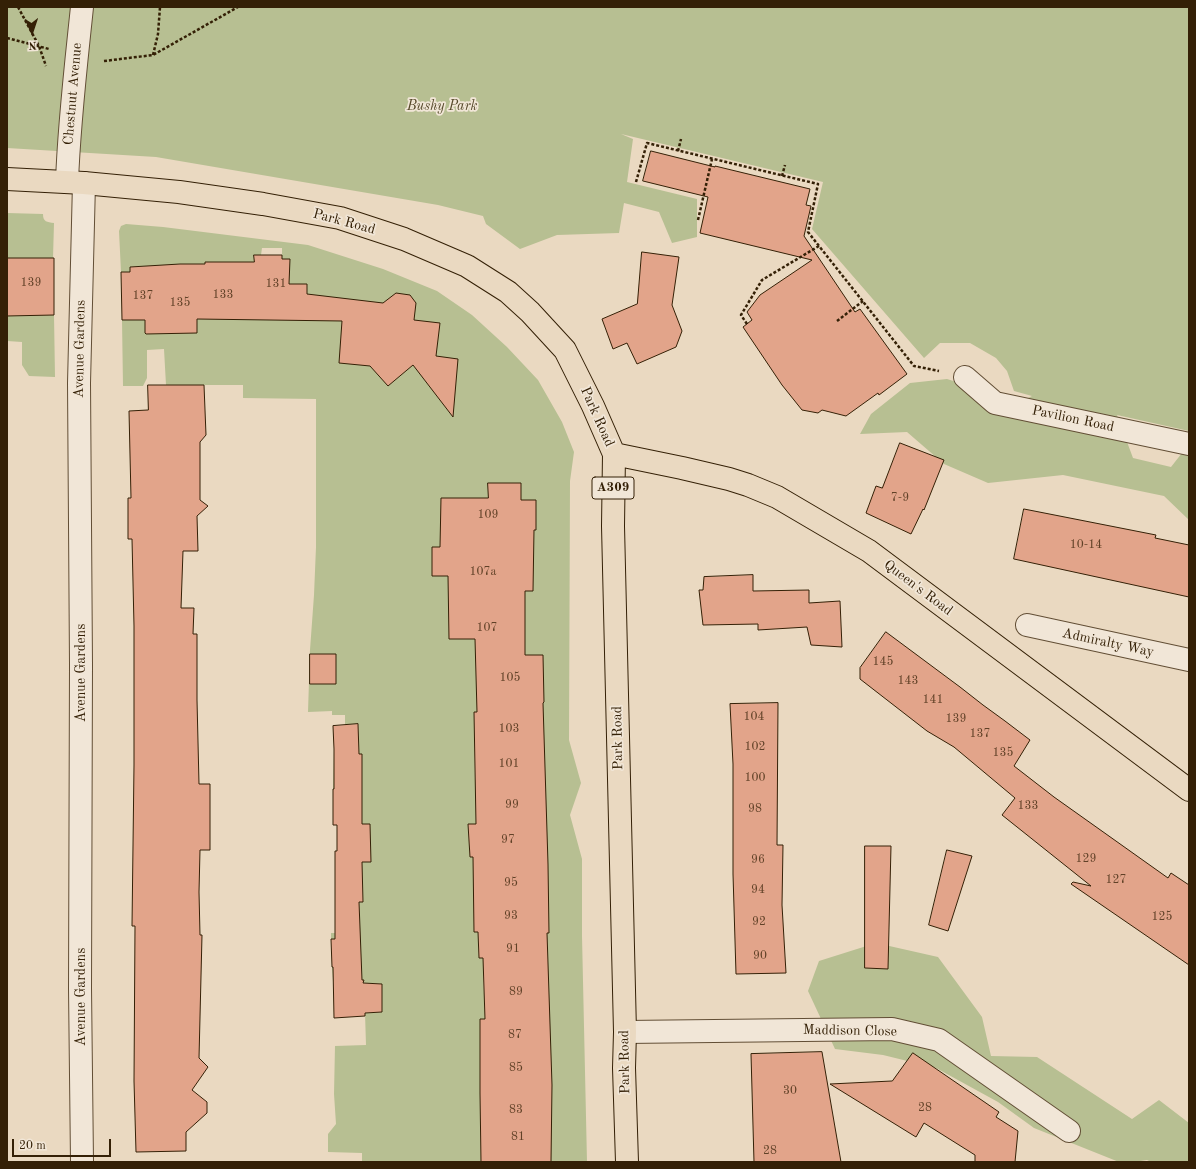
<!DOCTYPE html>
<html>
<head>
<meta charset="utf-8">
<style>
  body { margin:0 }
  #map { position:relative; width:1196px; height:1169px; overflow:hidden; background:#ead9c1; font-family:"Old Standard TT",serif }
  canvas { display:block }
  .frame { position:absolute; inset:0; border:8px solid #342006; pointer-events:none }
  .north { position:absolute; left:12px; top:12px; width:40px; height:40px; -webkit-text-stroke:3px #f1e6d7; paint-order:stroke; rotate:177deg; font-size:11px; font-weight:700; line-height:16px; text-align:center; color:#342006 }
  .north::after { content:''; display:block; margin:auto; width:14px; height:18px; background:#342006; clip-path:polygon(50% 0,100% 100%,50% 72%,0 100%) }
  .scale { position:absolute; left:12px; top:1139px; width:99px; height:18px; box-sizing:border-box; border:2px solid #342006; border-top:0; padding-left:5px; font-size:12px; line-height:14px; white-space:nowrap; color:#342006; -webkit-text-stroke:3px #f1e6d7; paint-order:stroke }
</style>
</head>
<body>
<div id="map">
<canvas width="1196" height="1169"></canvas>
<div class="frame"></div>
<div class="north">N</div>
<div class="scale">20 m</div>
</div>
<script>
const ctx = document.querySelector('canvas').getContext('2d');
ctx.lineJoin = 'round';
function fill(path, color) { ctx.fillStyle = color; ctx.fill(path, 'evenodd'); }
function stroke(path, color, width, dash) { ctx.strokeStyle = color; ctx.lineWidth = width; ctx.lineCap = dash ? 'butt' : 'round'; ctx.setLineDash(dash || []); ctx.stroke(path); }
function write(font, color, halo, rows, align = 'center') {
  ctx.font = font + ' "Old Standard TT",serif'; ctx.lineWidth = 3.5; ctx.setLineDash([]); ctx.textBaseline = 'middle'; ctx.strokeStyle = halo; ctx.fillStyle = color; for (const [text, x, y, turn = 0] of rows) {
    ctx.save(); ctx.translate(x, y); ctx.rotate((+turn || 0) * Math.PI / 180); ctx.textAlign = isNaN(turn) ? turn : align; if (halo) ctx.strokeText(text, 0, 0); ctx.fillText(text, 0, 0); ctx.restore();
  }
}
const green = new Path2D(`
  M7 7H1189V431L1117 415 1133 458 1171 467 1189 444V520L1164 496 1063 475 988 483 944 464 907 432 860 434 871 414 910 383 947 379 1020 402 1032 396 1014 391 1007 371 996 358 970 343H940L924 358 812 229 823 182 621 134 633 139 627 182 697 199V237L672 243 659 212 624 203 619 233 557 235 520 249 486 224 483 216 438 205 156 157 7 148Z
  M7 213 43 214C43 222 47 222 54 223L53 258H7Z
  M126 224 163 227 308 245 383 269 437 291 472 315 507 347 538 380 562 422 574 452 570 481 569 740 581 783 570 815 582 859V936L587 1162H551L550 1092 480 1093 481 1162H362V1153L328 1152V1134L336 1124 334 1094 335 1046 366 1045 365 1013 382 1012V984L363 983V980L333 981 332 967H359L358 939H331V933H360L359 902 363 901 362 873 335 874 338 862H370V825L362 824V789H333L334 751 359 750 358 724 345 725V715H332V711L308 712 310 650 314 595 316 547V399L243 398V385H166L164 349 147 350V378L143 386H123L122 320H145V333H197L196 265 181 264 146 272 145 266 130 267V272H121L119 231 121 226ZM262 248H282V259H289V284H307V320L254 289V255H261ZM488 483H521V500H536L441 529V498H488ZM434 547 533 561V591H523L483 639H449V617L456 576 432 569V557ZM543 709 497 780H475L474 712ZM468 824H479L499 856 470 857ZM474 900 501 932H474ZM547 939 549 1009 485 1011 483 975 497 958H479L478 940Z
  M7 315H54L55 377 29 376 22 365V342L7 341Z
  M876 943 938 957 982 1017 991 1056 1037 1057 1132 1119 1159 1100 1189 1123V1162H1151L1147 1160 1134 1162H1119L1034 1128 998 1102 936 1068 883 1055 835 1049 808 991 819 961Z`);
const building = new Path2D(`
  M651 151 715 167V166L810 189 806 205 811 206 804 236 855 312 860 309 907 374 879 395 878 393 846 416 822 410 818 413 802 410 782 385 743 327 752 320 747 312 760 295 812 260 700 233 708 197 643 181Z
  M642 252 679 257 672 305 682 331 676 347 637 364 627 343 613 349 602 319 637 304Z
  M254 255H282V259H290L289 284H307V294L383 303 396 293 410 295 416 303 414 320 440 323 436 356 458 359 453 417 413 365 388 386 370 366 339 363 342 321 197 319V333L146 334 145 333V320H122L121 272H130V267L180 264H205V262H254Z
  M7 258H54V315L7 316Z
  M148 385H204L206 435 200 442V500L208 506 197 516 198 551H183L181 608H194L193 634H197V700L199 784H210V850H200L199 892 200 935H202L199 1058 208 1067 192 1090 207 1102V1113L186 1132V1151L136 1152 134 1081 135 926H132L134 765V626L132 539H128V498H131L129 411 148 410Z
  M900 443 944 460 924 510 923 509 911 534 866 513 876 486 882 488Z
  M488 483H521V500H536V530H534L533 591H525V655H543L544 702 543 703 548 864 549 933H547L552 1085 551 1162H481L480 1093V1019H485L483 958H479L478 932H474L473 857H470L468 824H476L474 712H477L475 639H449L448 576H432V547H440L441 498H488Z
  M1024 509 1156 535 1155 538 1189 545V597L1014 559Z
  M753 575V591L809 590V603L840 601 842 647 811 645 807 627 758 630V624L703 625 699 590H703L704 577Z
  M886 632 960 687 983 705 1005 721 1030 740 1014 766 1054 797 1168 878 1171 873 1189 885V965L1071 884 1073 882 1091 886 1002 815 1015 798 954 747 927 731 860 679V668Z
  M310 654H336V684H310Z
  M778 703 777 845H783L782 905 786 973 736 974 733 874V764L730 704Z
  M358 724 359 754H362V824H370L371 862H362L363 902H359L362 980H364L363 983 382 984V1012L365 1013V1016L334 1018 333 967H332L331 939H335V851H337V825H333V789H334V749L333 726Z
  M865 846H891L888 969 865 968Z
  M947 850 972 856 948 931 929 925Z
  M822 1052 841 1162H754L751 1054Z
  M913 1053 999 1112 996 1117 1018 1131 1015 1162H975V1155L924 1123 916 1137 830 1084 892 1081Z`);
const path = new Path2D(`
  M18 7 39 46 46 66
  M7 38 49 49
  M153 55 158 34 160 7
  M104 61 153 55 238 7
  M678 151 681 139
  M782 176 785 165
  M636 182 647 143 818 184 808 232 819 246
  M698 220 712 159
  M837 321 863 301
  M747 324 741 315 762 280 819 246 914 366 939 371`);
const minor = new Path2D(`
  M67 182C69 123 76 65 82 7
  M965 377 995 403 1189 444
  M1027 625 1189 660
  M625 1032 892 1029 939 1040 1069 1131
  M82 1162 80 988 81 665 79 383 84 183`);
const major = new Path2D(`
  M7 179 84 183 179 192 263 204 340 218 404 239 467 266 508 292 530 312 565 350 593 406 614 454 613 526 625 1032 624 1068 627 1162
  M614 454 682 468 729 479 748 485 777 497 869 551 1189 790`);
const numberNames = [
  ["139",31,283],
  ["131",276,284],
  ["133",223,295],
  ["137",143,296],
  ["135",180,303],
  ["7-9",900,498],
  ["109",488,515],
  ["10-14",1086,545],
  ["107a",483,572],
  ["107",487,628],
  ["145",883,662],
  ["105",510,678],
  ["143",908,681],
  ["141",933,700],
  ["104",754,717],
  ["139",956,719],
  ["103",509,729],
  ["137",980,734],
  ["102",755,747],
  ["135",1003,753],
  ["101",509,764],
  ["100",755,778],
  ["99",512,805],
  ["133",1028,806],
  ["98",755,809],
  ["97",508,840],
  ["129",1086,859],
  ["96",758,860],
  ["127",1116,880],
  ["95",511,883],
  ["94",758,890],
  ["93",511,916],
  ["125",1162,917],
  ["92",759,922],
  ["91",513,949],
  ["90",760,956],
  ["89",516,992],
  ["87",515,1035],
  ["85",516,1068],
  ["30",790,1091],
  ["28",925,1108],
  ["83",516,1110],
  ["81",518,1137],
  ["28",770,1151]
];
const shields = [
  [613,488,42]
];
const shieldNames = [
  ["A309",613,488]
];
const streetNames = [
  ["Chestnut Avenue",73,94,-85],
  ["Park Road",344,222,15],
  ["Avenue Gardens",80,349,-89],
  ["Park Road",597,417,66],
  ["Pavilion Road",1073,419,12],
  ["Queen's Road",918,588,37],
  ["Admiralty Way",1108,643,12],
  ["Avenue Gardens",81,673,-90],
  ["Park Road",618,738,-91],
  ["Avenue Gardens",81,997,-90],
  ["Maddison Close",850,1031,1],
  ["Park Road",625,1062,-91]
];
const parkNames = [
  ["Bushy Park",442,106]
];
fill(green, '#b7bf92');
fill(building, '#e2a48a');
stroke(building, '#342006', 1);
stroke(minor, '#624e35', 24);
stroke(major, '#342006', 24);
stroke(path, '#342006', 2.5, [3, 2]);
stroke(minor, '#f1e6d7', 22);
stroke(major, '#ead9c1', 22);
write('12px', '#604127', null, numberNames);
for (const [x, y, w] of shields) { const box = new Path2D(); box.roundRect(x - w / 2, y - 11, w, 22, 3); ctx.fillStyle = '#f1e6d7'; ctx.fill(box); stroke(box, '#342006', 1); }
write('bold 13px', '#342006', null, shieldNames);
write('14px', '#342006', '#f1e6d7', streetNames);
write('italic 14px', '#554829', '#f1e6d7', parkNames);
</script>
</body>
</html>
